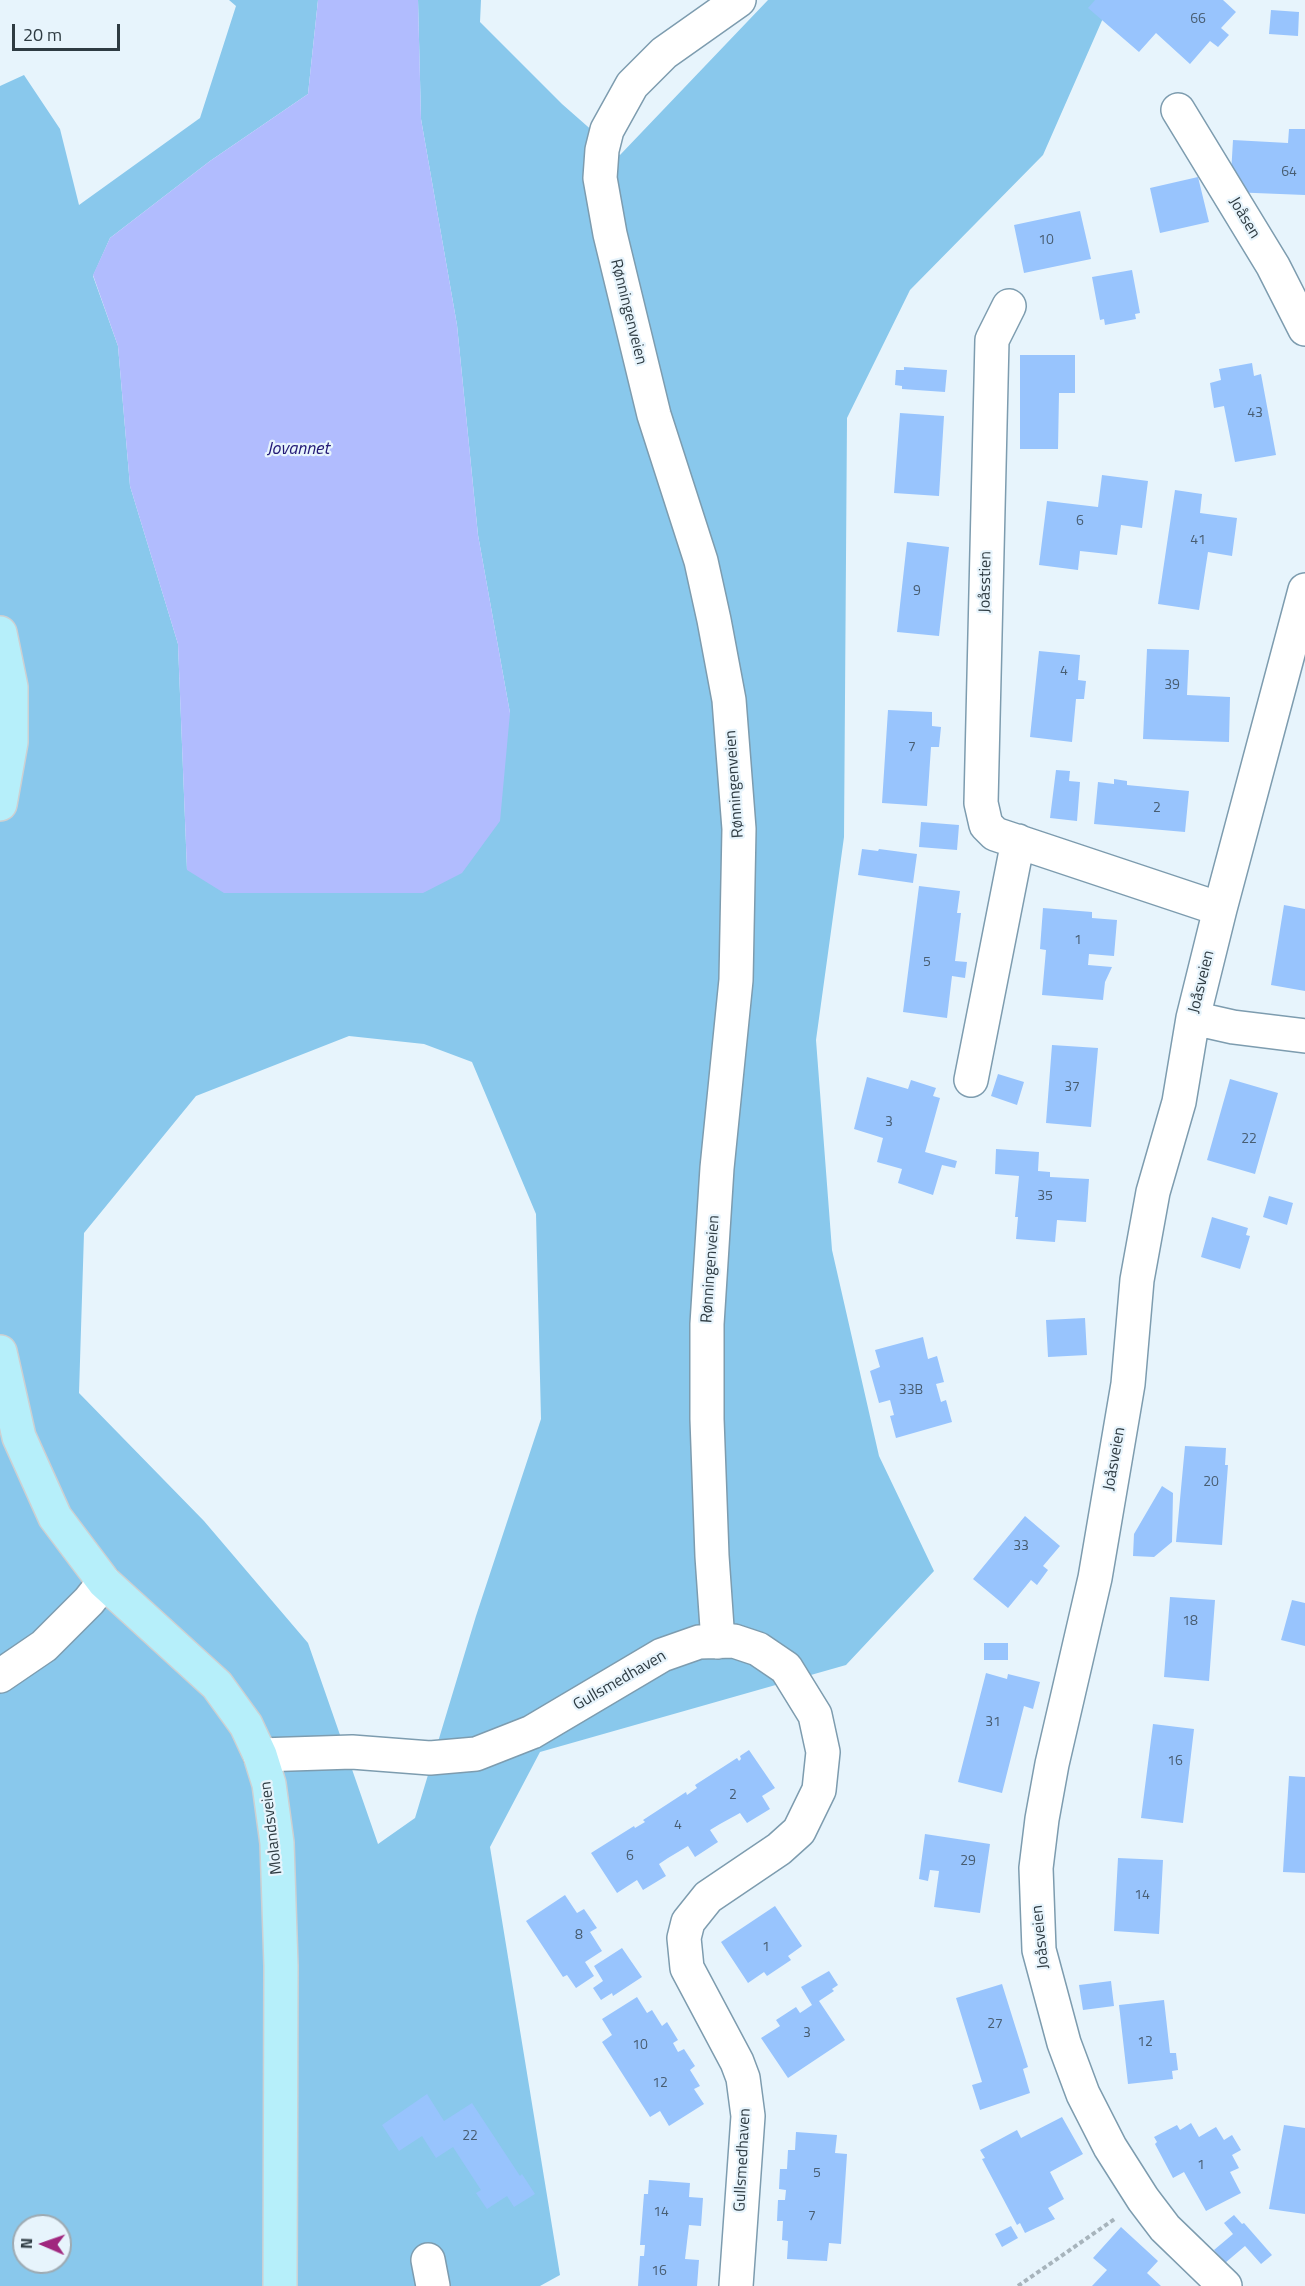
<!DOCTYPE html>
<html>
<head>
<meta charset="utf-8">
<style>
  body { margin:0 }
  #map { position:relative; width:1305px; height:2286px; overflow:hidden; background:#e7f4fc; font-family:"Titillium Web",sans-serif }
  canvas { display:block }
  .north { position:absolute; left:12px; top:2214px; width:60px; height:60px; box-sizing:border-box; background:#e7f4fc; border:2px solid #9daab2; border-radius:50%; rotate:272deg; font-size:16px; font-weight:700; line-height:24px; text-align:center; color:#2e3b42 }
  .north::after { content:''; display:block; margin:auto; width:21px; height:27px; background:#a0277e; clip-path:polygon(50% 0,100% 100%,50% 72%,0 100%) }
  .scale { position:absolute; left:12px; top:24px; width:108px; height:27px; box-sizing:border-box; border:3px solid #2e3b42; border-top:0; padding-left:8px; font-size:18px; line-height:21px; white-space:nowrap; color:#2e3b42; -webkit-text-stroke:4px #e7f4fc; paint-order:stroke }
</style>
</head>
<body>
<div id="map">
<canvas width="1305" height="2286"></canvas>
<div class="north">N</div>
<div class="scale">20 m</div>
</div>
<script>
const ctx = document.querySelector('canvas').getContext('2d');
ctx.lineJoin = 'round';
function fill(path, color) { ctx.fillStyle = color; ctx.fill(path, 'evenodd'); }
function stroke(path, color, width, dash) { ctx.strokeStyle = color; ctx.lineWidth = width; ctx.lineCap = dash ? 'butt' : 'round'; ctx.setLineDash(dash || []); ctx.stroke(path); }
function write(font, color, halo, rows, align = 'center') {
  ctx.font = font + ' "Titillium Web",sans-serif'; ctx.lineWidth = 4.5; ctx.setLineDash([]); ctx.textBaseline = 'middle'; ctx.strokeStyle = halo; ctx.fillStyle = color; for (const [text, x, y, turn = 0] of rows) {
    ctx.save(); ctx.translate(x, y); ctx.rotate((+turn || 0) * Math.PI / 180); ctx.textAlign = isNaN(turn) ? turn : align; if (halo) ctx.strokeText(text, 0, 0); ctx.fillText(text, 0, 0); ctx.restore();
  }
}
const green = new Path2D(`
  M229 0H318L308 94 210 161 110 238 93 276 118 346 130 486 178 644 187 870 510 713 478 535 457 325 421 119 418 0H481L480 22 562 104 620 155 768 0H1111L1043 155 910 290 847 418 844 837 816 1040 832 1250 879 1456 934 1571 846 1665 540 1752 490 1847 560 2275 540 2286H0V86L24 75 60 129 79 205 200 118 236 6ZM349 1036 424 1044 472 1062 536 1214 541 1419 476 1616 415 1818 378 1844 308 1643 204 1521 79 1393 84 1233 196 1096ZM24 2226H60V2262H24Z`);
const water = new Path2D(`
  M318 0H418L421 119 457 325 478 535 510 713 500 821 462 873 423 893H224L187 870 178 644 130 486 118 346 93 275 110 238 210 161 308 94Z`);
const building = new Path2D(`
  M1095 0H1223L1236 12 1221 28 1229 35 1218 47 1210 41 1190 64 1156 33 1139 52 1088 8Z
  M1271 10 1299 12 1298 36 1269 34Z
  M1289 129H1305V195L1230 192 1233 140 1288 143Z
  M1198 177 1209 222 1160 233 1150 188Z
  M1080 211 1091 259 1024 273 1014 225Z
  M1132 270 1140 313 1135 314 1136 319 1105 325 1104 319 1100 320 1092 277Z
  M1020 355H1075V393H1059L1058 449H1020Z
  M1252 363 1254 376 1261 374 1276 455 1235 462 1224 406 1214 408 1210 383 1221 380 1219 369Z
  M904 367 947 370 945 392 902 389V386L895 385 896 370H904Z
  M900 413 944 416 939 496 894 493Z
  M1102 475 1148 481 1142 528 1121 525 1117 555 1080 551 1078 570 1039 565 1047 501 1098 507Z
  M1175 490 1202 494 1200 513 1237 518 1232 556 1208 552 1199 610 1158 604Z
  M907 542 949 547 939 636 897 632Z
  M1147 649 1189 650 1187 695 1230 697 1229 742 1143 739Z
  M1039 651 1080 655 1078 680 1086 681 1084 699H1076L1072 742 1030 737Z
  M888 710 932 712V726L941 727 939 747H931L927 806 882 803Z
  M1056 770 1070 771 1069 781 1080 782 1077 821 1050 818Z
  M1114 779 1127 781V785L1189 791 1185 832 1094 824 1098 782 1114 784Z
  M921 822 959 825 957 850 919 847Z
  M862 849 878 851 879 849 917 854 913 883 858 875Z
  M919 886 960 891 957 913H961L955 961 967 962 965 978 952 976 947 1018 903 1012Z
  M1284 905 1305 909V991L1271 985Z
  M1043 908 1092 912V918L1117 920 1114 956 1089 954 1088 965 1112 967 1105 982 1103 1000 1042 995 1046 950 1040 949Z
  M1052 1045 1098 1048 1091 1127 1046 1123Z
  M998 1074 1024 1082 1017 1105 991 1096Z
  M867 1077 908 1089 911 1080 936 1088 933 1096 940 1098 925 1152 957 1161 955 1168 942 1165 933 1195 898 1183 902 1169 877 1162 883 1138 854 1129Z
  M1230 1079 1278 1093 1255 1174 1207 1160Z
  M996 1149 1039 1152 1038 1171 1050 1172V1177L1089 1179 1086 1222 1057 1220 1055 1242 1016 1239 1018 1217H1015L1019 1176 995 1174Z
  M1269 1196 1293 1203 1287 1225 1263 1217Z
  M1212 1217 1248 1228 1246 1235 1250 1236 1240 1269 1201 1257Z
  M1085 1318 1087 1355 1048 1357 1046 1320Z
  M923 1337 928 1359 937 1356 944 1382 936 1384 941 1402 946 1400 952 1422 896 1438 890 1416 894 1415 890 1400 879 1403 870 1371 880 1367 875 1350Z
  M1185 1446 1226 1448 1225 1465H1228L1222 1545 1176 1542Z
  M1162 1486 1173 1493 1172 1542 1154 1557 1133 1556 1134 1534Z
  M1025 1516 1060 1546 1043 1566 1048 1570 1037 1585 1031 1580 1008 1608 973 1579Z
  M1170 1597 1215 1600 1209 1681 1164 1677Z
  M1292 1600 1305 1603V1646L1281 1640Z
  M984 1643H1008V1660H984Z
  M986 1673 1007 1679 1008 1674 1040 1682 1033 1709 1024 1706 1002 1793 958 1782Z
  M1153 1724 1194 1729 1183 1823 1141 1818Z
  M749 1750 775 1788 762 1796 770 1809 747 1823 740 1813 720 1824 710 1830 718 1842 695 1857 688 1846 668 1858 659 1864 666 1876 643 1890 637 1880 617 1893 591 1853 634 1826 635 1828 645 1822 643 1820 686 1792 687 1795 697 1788 695 1785 737 1758 739 1761 741 1759 740 1756Z
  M1289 1776 1305 1777V1873L1283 1872Z
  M925 1834 990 1844 980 1913 934 1907 939 1871 930 1870 928 1881 919 1879Z
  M1118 1858 1163 1860 1159 1934 1114 1931Z
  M565 1895 577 1913 584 1909 597 1928 590 1932 602 1951 585 1962 594 1976 576 1988 567 1975 563 1977 526 1921Z
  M775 1906 802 1946 788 1956 791 1960 767 1976 764 1972 748 1983 721 1942Z
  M622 1948 642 1977 613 1996 612 1993 601 2000 593 1988 603 1981 594 1966Z
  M829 1971 838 1985 832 1989 834 1991 819 2001 845 2040 788 2078 761 2038 780 2026 776 2020 796 2007 800 2013 812 2005 801 1987Z
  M1111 1981 1114 2006 1083 2010 1079 1985Z
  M1002 1984 1028 2067 1023 2069 1030 2093 980 2110 972 2085 982 2082 956 1998Z
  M637 1997 647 2013 652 2010 662 2026 667 2022 678 2040 673 2043 678 2052 684 2049 695 2066 690 2070 700 2086 694 2089 704 2104 669 2126 660 2111 650 2117 602 2042 612 2035 602 2019Z
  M1164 2000 1170 2053H1176L1178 2070 1172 2071 1173 2079 1128 2084 1119 2005Z
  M427 2094 444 2121 472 2103 520 2176 522 2174 535 2194 514 2207 507 2196 487 2209 476 2193 481 2190 453 2147 436 2158 422 2136 399 2151 382 2125Z
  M1062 2117 1083 2154 1050 2172 1064 2199 1048 2208 1055 2219 1025 2233 1020 2223 1017 2225 982 2159 985 2158 980 2150 1017 2130 1021 2138Z
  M1191 2123 1199 2137 1216 2127 1224 2140 1232 2135 1241 2150 1232 2155 1239 2168 1230 2172 1241 2193 1206 2211 1184 2172 1173 2178 1155 2144 1157 2142 1154 2137 1177 2125 1180 2130Z
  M1284 2125 1305 2128V2214L1269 2209Z
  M796 2132 837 2135 835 2153 847 2154 841 2244 829 2243 827 2261 787 2259 788 2241 782 2240 783 2221H777L778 2200H785L786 2190 779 2189 780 2169H787L788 2150H795Z
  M649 2180 690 2183 689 2197 703 2198 701 2226 689 2225 685 2259 699 2260 697 2286H638L640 2256H644L645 2245H640L644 2194H648Z
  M1234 2215 1242 2224 1244 2223 1272 2255 1261 2264 1245 2246 1225 2263 1214 2250 1233 2234 1224 2223Z
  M1011 2226 1018 2238 1002 2247 995 2234Z
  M1121 2227 1158 2261 1147 2273 1161 2286H1092L1107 2270 1093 2258Z`);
const path = new Path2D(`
  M1018 2286 1116 2218`);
const minor = new Path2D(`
  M1178 110 1273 266 1305 329
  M1009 306 992 340 981 803 986 825 995 834 1220 909
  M1193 1018 1233 1027 1305 1036
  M971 1080 1018 841
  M718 1642 712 1556 707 1419V1324L717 1168 736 980 739 829 729 700 714 620 701 561 654 415 610 234 600 178 602 150 607 130 632 85 664 53 739 0
  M0 1676 44 1646 89 1601 104 1582
  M260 1755 352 1752 430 1758 476 1754 532 1732 662 1655 699 1642 734 1641 758 1649 786 1668 815 1715 823 1752 819 1790 799 1831 779 1849 708 1897 688 1922 684 1938 687 1968 737 2062 743 2078 748 2116 736 2286
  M428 2260 433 2286
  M1225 2286 1165 2228 1143 2199 1110 2147 1083 2094 1064 2043 1039 1950 1036 1868 1042 1819 1052 1764 1095 1578 1128 1384 1137 1280 1153 1192 1179 1102 1193 1018 1220 909 1305 590`);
const major = new Path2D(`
  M0 633 11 687V742L0 804
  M0 1352 19 1437 55 1517 104 1582 217 1685 246 1725 260 1755 269 1784 277 1843 281 1966 280 2286`);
const numberNames = [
  ["66",1198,20],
  ["64",1289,173],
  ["10",1046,241],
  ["43",1255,414],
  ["6",1080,522],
  ["41",1198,541],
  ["9",917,592],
  ["4",1064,672],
  ["39",1172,686],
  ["7",912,748],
  ["2",1157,809],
  ["1",1078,941],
  ["5",927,963],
  ["37",1072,1088],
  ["3",889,1123],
  ["22",1249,1140],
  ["35",1045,1197],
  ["33B",911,1391],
  ["20",1211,1483],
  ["33",1021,1547],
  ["18",1190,1622],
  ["31",993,1723],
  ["16",1175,1762],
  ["2",733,1796],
  ["4",678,1826],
  ["6",630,1857],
  ["29",968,1862],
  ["14",1142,1896],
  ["8",579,1936],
  ["1",766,1948],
  ["27",995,2025],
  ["3",807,2034],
  ["12",1145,2043],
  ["10",640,2046],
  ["12",660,2084],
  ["22",470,2137],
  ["1",1201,2166],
  ["5",817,2174],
  ["14",661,2213],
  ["7",812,2217],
  ["16",659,2272]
];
const streetNames = [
  ["Joåsen",1244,218,59],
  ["Rønningenveien",628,312,76],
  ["Joåsstien",986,582,-89],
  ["Rønningenveien",735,784,-94],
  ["Joåsveien",1202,982,-76],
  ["Rønningenveien",711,1269,-86],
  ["Joåsveien",1115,1459,-80],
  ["Gullsmedhaven",620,1681,-30],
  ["Molandsveien",272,1828,-97],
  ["Joåsveien",1041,1937,-96],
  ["Gullsmedhaven",743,2160,-87]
];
const waterNames = [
  ["Jovannet",298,450]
];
fill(green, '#89c8ec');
fill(water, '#b1bcfe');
fill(building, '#98c4fd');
stroke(minor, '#7d9caf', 36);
stroke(major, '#cdd0d2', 36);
stroke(path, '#a7b4bc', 4, [4.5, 3]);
stroke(minor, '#fff', 33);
stroke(major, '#b6effa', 33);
write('14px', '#485d71', null, numberNames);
write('16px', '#2e3b42', '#e7f4fc', streetNames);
write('italic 18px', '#231a76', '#e7f4fc', waterNames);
</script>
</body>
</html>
